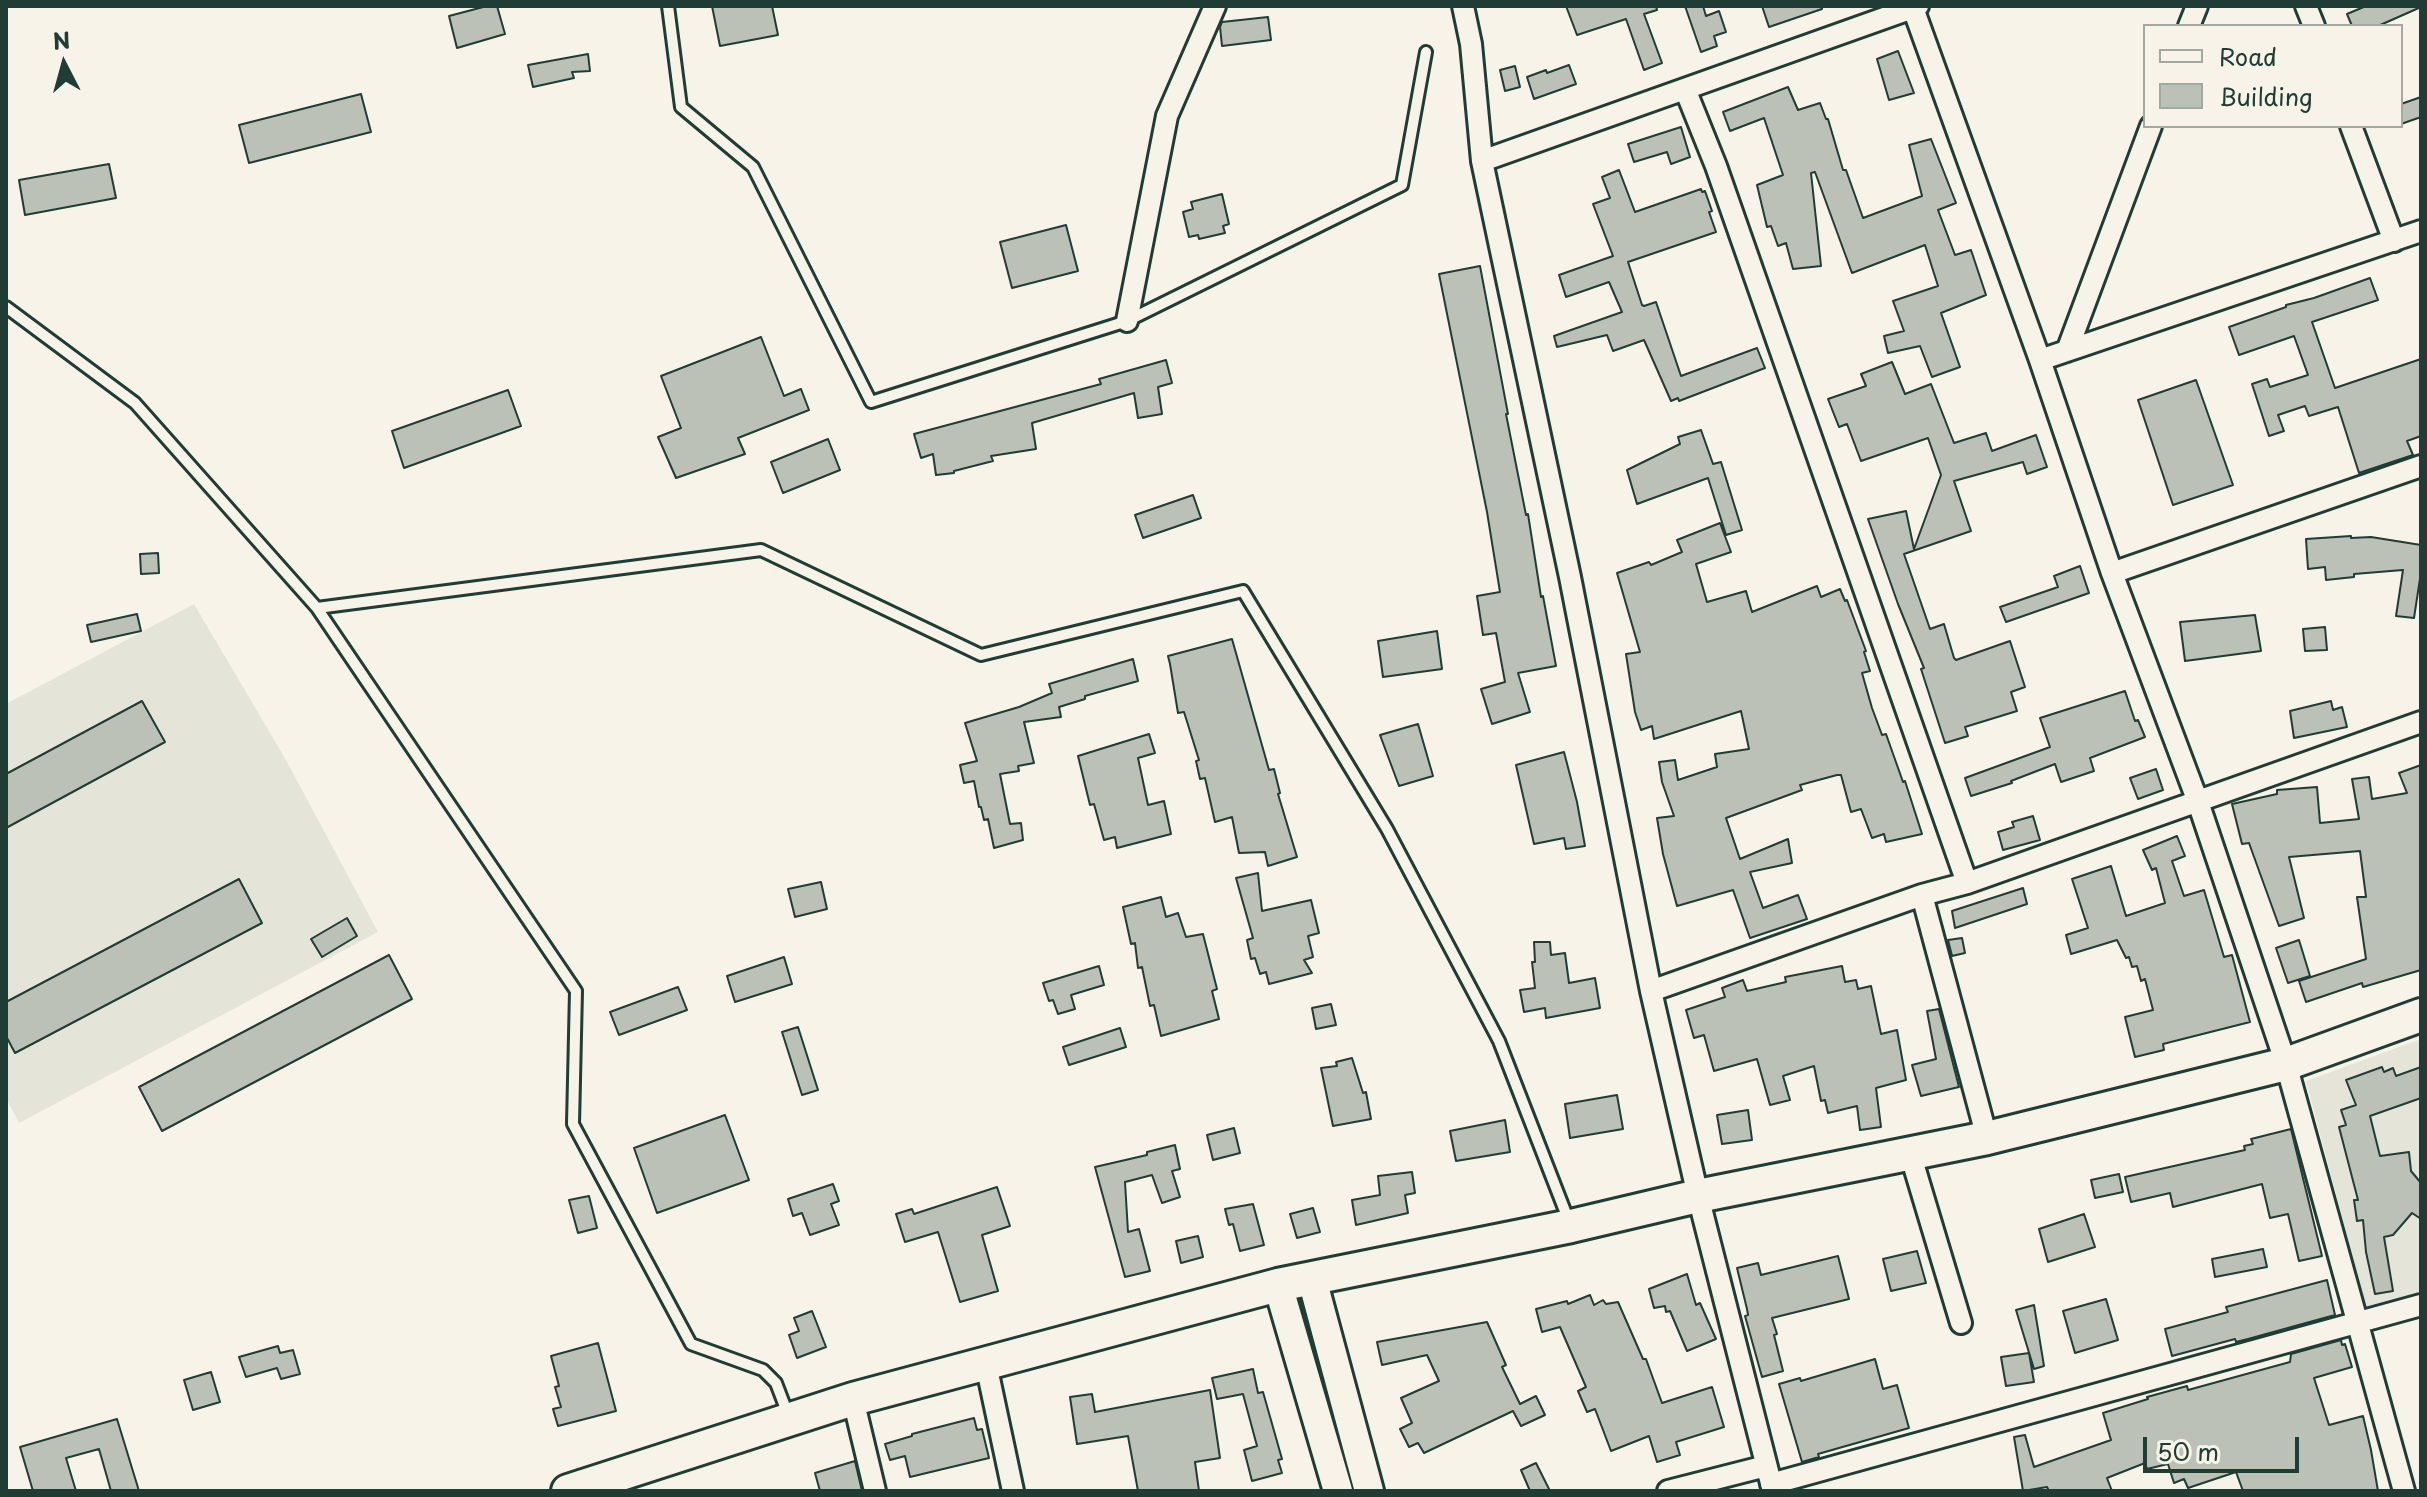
<!DOCTYPE html>
<html>
<head>
<meta charset="utf-8">
<style>
  body { margin:0 }
  #map { position:relative; width:2427px; height:1497px; overflow:hidden; background:#f7f3e8; font-family:"Playpen Sans",sans-serif }
  canvas { display:block }
  .frame { position:absolute; inset:0; border:8px solid #1f3d34; pointer-events:none }
  .legend { position:absolute; left:2143px; top:24px; width:260px; height:104px; box-sizing:border-box; background:#f7f3e8; border:2px solid #a1aaa0; margin:0; padding:10px 14px; list-style:none; font-size:24px; color:#1f3d34 }
  .legend li { display:flex; align-items:center; gap:16px; height:40px }
  .legend b { width:40px; border:2px solid #a1aaa0 }
  .north { position:absolute; left:24px; top:24px; width:80px; height:80px; -webkit-text-stroke:6px #f7f3e8; paint-order:stroke; rotate:354deg; font-size:22px; font-weight:700; line-height:32px; text-align:center; color:#1f3d34 }
  .north::after { content:''; display:block; margin:auto; width:28px; height:36px; background:#1f3d34; clip-path:polygon(50% 0,100% 100%,50% 72%,0 100%) }
  .scale { position:absolute; left:2143px; top:1437px; width:156px; height:36px; box-sizing:border-box; border:4px solid #1f3d34; border-top:0; padding-left:10px; font-size:24px; line-height:28px; white-space:nowrap; color:#1f3d34; -webkit-text-stroke:6px #f7f3e8; paint-order:stroke }
</style>
</head>
<body>
<div id="map">
<canvas width="2427" height="1497"></canvas>
<div class="frame"></div>
<ul class="legend">
<li><b style="height:10px;background:#f7f3e8"></b>Road</li>
<li><b style="height:22px;background:#bbc1b6"></b>Building</li>
</ul>
<div class="north">N</div>
<div class="scale">50 m</div>
</div>
<script>
const ctx = document.querySelector('canvas').getContext('2d');
ctx.lineJoin = 'round';
function fill(path, color) { ctx.fillStyle = color; ctx.fill(path, 'evenodd'); }
function stroke(path, color, width, dash) { ctx.strokeStyle = color; ctx.lineWidth = width; ctx.lineCap = dash ? 'butt' : 'round'; ctx.setLineDash(dash || []); ctx.stroke(path); }
const built = new Path2D(`
  M194 604 286 760 378 932 19 1123 6 1098V704Z
  M2421 1039V1303L2369 1319 2306 1081Z`);
const building = new Path2D(`
  M487 6H497L505 34 457 48 449 16Z
  M712 6H772L778 35 720 46Z
  M1566 6H1656L1657 10 1644 14 1662 63 1644 70 1626 19 1577 35Z
  M1685 6H1703L1706 16 1719 11 1726 32 1714 36 1717 46 1701 52Z
  M1762 6H1822V9L1769 27Z
  M2366 6H2421V7L2378 26H2352L2347 14Z
  M1268 17 1271 40 1222 46 1220 27 1222 22Z
  M1898 51 1914 93 1889 100 1877 59Z
  M588 54 590 71 572 72 574 78 533 87 528 65Z
  M1569 65 1576 84 1534 99 1527 77 1546 70 1547 73Z
  M1515 66 1520 87 1505 91 1500 70Z
  M1788 87 1798 110 1820 103 1826 119H1828L1843 170H1846L1863 218 1922 196 1909 145 1931 139 1956 203 1938 210 1955 255 1971 250 1986 295 1941 313 1960 367 1932 377 1920 346 1888 353 1884 336 1904 331 1893 301 1938 286 1925 245 1852 273 1815 172 1811 173 1821 266 1793 269 1786 243 1778 246 1771 226 1767 227 1757 185 1783 175 1764 118 1730 131 1723 112Z
  M361 94 371 132 249 163 239 125Z
  M2421 97V117L2401 124V104Z
  M1681 127 1690 157 1671 164 1667 152 1634 162 1628 144Z
  M109 164 116 198 25 215 19 180Z
  M1619 170 1635 212 1701 189 1702 192 1705 191 1712 211 1709 212 1716 232 1628 262 1642 305 1644 306 1656 302 1681 376 1757 348 1765 368 1679 401 1678 398 1671 401 1644 340 1613 351 1607 335 1557 347 1554 336 1622 312 1609 282 1566 297 1559 275 1613 256 1593 204 1610 198 1602 177Z
  M1222 194 1229 224 1223 226 1225 233 1199 239 1198 235 1189 237 1183 212 1193 209 1191 202Z
  M1066 225 1078 271 1012 288 1000 242Z
  M1480 266 1508 414H1506L1526 515 1528 514 1541 597 1543 596 1556 666 1518 673 1530 712 1492 724 1481 689 1505 682 1496 633 1483 635 1477 596 1500 592 1487 512 1439 274Z
  M2370 278 2378 300 2312 322 2335 388 2421 359V436L2407 441 2413 455 2359 473 2338 407 2309 416 2305 406 2278 415 2284 431 2269 436 2252 384 2267 379 2270 387 2308 375 2294 336 2239 355 2229 327 2286 307V305L2314 298Z
  M761 337 784 396 801 389 809 410 738 438 745 454 676 478 658 437 681 428 661 376Z
  M1166 360 1172 383 1158 387 1162 414 1138 418 1134 393 1032 423 1036 449 991 456 993 461 954 471V473L936 475 933 454 921 458 914 434 1101 384 1099 379Z
  M1892 362 1905 394 1931 384 1954 443 1986 433 1992 451 2036 435 2047 467 2027 474 2023 462 1954 481 1971 531 1904 554 1930 629 1944 624 1954 658 1956 660 2010 641 2025 687 2011 692 2017 711 1965 727 1968 736 1945 743 1921 669 1924 668 1898 604 1868 519 1906 511 1914 549 1941 475 1928 438 1861 461 1847 424 1839 427 1828 399 1866 386 1861 374Z
  M2196 380 2233 485 2173 505 2138 400Z
  M508 390 521 426 404 468 392 431Z
  M1701 430 1713 464 1721 462 1742 530 1726 535 1708 478 1637 504 1627 470 1680 444 1678 437Z
  M828 439 840 470 783 493 771 462Z
  M1193 495 1201 518 1143 538 1135 515Z
  M1720 523 1731 552 1696 564 1707 602 1746 591 1752 612 1817 586 1821 597 1840 589 1845 601 1847 600 1866 651 1864 652 1870 671 1862 673 1872 708 1882 735 1886 734 1903 782 1905 781 1922 834 1886 842 1884 834 1872 838 1861 809 1851 812 1841 775H1837L1800 785 1802 790 1726 818 1740 859 1788 839 1792 863 1750 872 1763 908 1798 895 1807 919 1750 938 1733 890 1677 906 1663 854 1657 818 1674 816 1662 782 1659 762 1675 760 1678 780 1717 767 1715 754 1749 749 1741 711 1654 739 1652 726 1641 730 1635 712 1626 654 1640 652 1617 573 1649 562 1651 565 1682 552 1677 540Z
  M2351 536V538L2371 537 2421 545V572L2414 618 2396 616 2403 570 2354 574V577L2326 580 2325 567 2308 569 2306 539Z
  M158 553 159 573 141 574 140 554Z
  M2080 566 2089 593 2006 622 2000 607 2058 587 2054 576Z
  M137 614 141 631 91 642 87 625Z
  M2255 615 2261 651 2185 661 2180 622Z
  M2325 627 2327 650 2305 651 2303 629Z
  M1437 631 1442 669 1383 677 1378 641Z
  M1232 639 1269 770 1274 769 1280 793 1278 794 1297 857 1268 866 1265 852 1239 853 1232 817 1215 822 1205 778 1200 779 1196 761 1199 760 1184 712 1178 713 1170 664 1168 656Z
  M1133 659 1138 681 1085 696V699L1059 707 1061 717 1024 722 1034 763 1018 766 1019 771 1000 774 1010 824 1021 823 1023 840 994 848 988 819 984 820 981 807H979L974 781 964 783 960 765 977 761 965 723 1019 707 1052 693 1049 684Z
  M2125 691 2135 721 2138 720 2145 737 2090 758 2094 771 2061 782 2055 764 2011 781 2012 783 1971 796 1965 778 2050 747 2040 718Z
  M142 701 165 742 6 828V774Z
  M2331 701 2333 710 2342 707 2347 727 2294 738 2290 711Z
  M1418 724 1433 776 1399 786 1380 735Z
  M1149 734 1155 753 1138 758 1148 805 1164 801 1171 834 1117 848 1115 837 1104 840 1094 804 1090 805 1078 756Z
  M1564 752 1577 802 1585 846 1566 849 1564 838 1534 844 1516 765Z
  M2421 765V970L2363 987 2362 983 2306 1002 2299 981 2366 959 2357 897H2366L2360 851 2289 857 2304 918 2279 926 2249 843 2242 844 2232 804 2277 794V790L2317 787 2320 823 2359 819 2352 779 2369 777 2372 799 2407 793 2399 773Z
  M2156 769 2163 790 2138 799 2130 778Z
  M2033 816 2040 840 2003 850 1998 832 2014 827 2012 822Z
  M2177 836 2185 856 2172 861 2184 896 2204 890 2224 957 2232 955 2250 1022 2163 1044 2164 1050 2135 1057 2125 1017 2153 1010 2145 979 2141 981 2137 966 2132 967 2129 957 2126 958 2117 940 2071 954 2066 935 2088 928 2072 879 2111 866 2126 916 2165 903 2156 868 2152 870 2143 850Z
  M1258 873 1262 911 1311 900 1319 933 1308 936 1313 957 1304 960 1312 973 1269 984 1266 972 1260 974 1255 958 1251 959 1247 940 1253 938 1236 878Z
  M239 879 262 923 15 1053 6 1036V1002Z
  M821 882 827 909 795 917 788 889Z
  M2023 888 2027 904 1955 928 1952 911Z
  M1161 897 1166 917 1178 913 1186 937 1203 934 1217 989 1212 991 1219 1019 1161 1036 1154 1005 1150 1006 1142 967 1138 968 1135 943 1131 944 1123 907Z
  M347 918 357 936 322 957 311 939Z
  M1962 938 1965 953 1952 956 1948 940Z
  M2299 940 2310 976 2288 983 2276 948Z
  M1534 942H1550L1551 955 1565 953 1569 983 1595 978 1600 1008 1546 1018 1545 1008 1524 1012 1520 990 1535 988 1532 962H1535Z
  M389 955 412 999 162 1131 139 1087Z
  M784 957 792 984 735 1002 727 976Z
  M1099 966 1104 985 1071 995 1075 1009 1058 1014 1053 1000 1049 1001 1043 983Z
  M1842 966 1845 982 1856 980 1858 989 1871 986 1881 1034 1897 1030 1906 1080 1876 1088 1881 1127 1860 1130 1857 1106 1828 1113 1825 1100 1821 1101 1814 1066 1783 1076 1790 1100 1770 1105 1757 1059 1714 1071 1704 1035 1694 1038 1686 1010 1725 997 1722 988 1743 980 1747 991 1786 982 1785 977Z
  M678 987 687 1010 619 1035 610 1012Z
  M1331 1004 1336 1025 1316 1029 1312 1008Z
  M1939 1009 1959 1087 1921 1096 1912 1065 1936 1059 1927 1011Z
  M798 1027 818 1090 802 1095 782 1032Z
  M1120 1028 1126 1047 1069 1065 1063 1047Z
  M1352 1058 1363 1093 1366 1092 1371 1119 1333 1126 1321 1068 1337 1066 1336 1062Z
  M2382 1067 2384 1072 2393 1068 2396 1076 2421 1067V1098L2370 1116 2380 1156 2409 1152 2411 1171 2421 1183V1219L2412 1213 2393 1235 2384 1237 2393 1291 2375 1294 2366 1252 2363 1220 2357 1221 2354 1200H2358L2339 1127 2346 1125 2341 1110 2356 1105 2346 1080Z
  M1617 1095 1623 1129 1570 1138 1565 1104Z
  M1748 1110 1752 1140 1722 1144 1717 1115Z
  M725 1115 749 1180 657 1213 634 1148Z
  M1505 1120 1510 1152 1456 1161 1450 1131Z
  M1234 1128 1240 1153 1213 1160 1207 1135Z
  M2291 1129 2322 1256 2299 1261 2288 1214 2270 1218 2262 1184 2173 1207 2170 1193 2131 1202 2125 1177 2245 1150 2244 1146 2253 1144 2251 1139Z
  M1175 1145 1180 1169 1172 1171 1180 1197 1162 1203 1152 1175 1125 1182 1128 1232 1139 1229 1150 1271 1125 1277 1095 1167 1147 1155V1152Z
  M1412 1172 1415 1193 1405 1195 1408 1213 1356 1225 1352 1200 1380 1195 1378 1176Z
  M2119 1174 2123 1192 2095 1198 2091 1180Z
  M833 1184 839 1201 831 1204 839 1225 810 1235 802 1213 793 1216 788 1199Z
  M997 1187 1010 1226 982 1235 998 1291 960 1302 938 1232 905 1242 896 1214 912 1209 914 1214Z
  M589 1196 597 1228 578 1233 569 1200Z
  M1253 1204 1264 1245 1240 1251 1233 1224 1229 1225 1225 1209Z
  M1313 1208 1320 1232 1297 1238 1290 1214Z
  M2084 1214 2095 1247 2048 1262 2039 1229Z
  M1198 1236 1203 1257 1181 1263 1176 1241Z
  M2263 1249 2267 1267 2215 1277 2212 1259Z
  M1917 1251 1926 1283 1891 1291 1883 1259Z
  M1838 1256 1849 1299 1772 1318 1777 1334 1774 1335 1783 1371 1762 1377 1745 1316 1748 1315 1747 1309 1737 1268 1758 1263 1761 1275Z
  M1687 1274 1696 1305 1700 1303 1716 1339 1687 1351 1670 1311 1666 1312 1665 1306 1654 1308 1649 1289Z
  M2327 1280 2335 1315 2248 1339 2236 1342 2235 1339 2172 1356 2165 1329 2228 1312 2226 1307Z
  M1590 1295 1594 1305 1603 1300 1606 1304 1618 1302 1643 1359H1646L1662 1403 1712 1387 1724 1427 1676 1442 1680 1455 1657 1462 1649 1436 1611 1451 1595 1409 1587 1412 1578 1391 1586 1387 1560 1327 1542 1332 1536 1309 1567 1301 1568 1304Z
  M2106 1299 2118 1340 2075 1353 2063 1311Z
  M2034 1305 2044 1366 2034 1369 2016 1310Z
  M812 1311 826 1347 797 1358 789 1335 799 1331 794 1318Z
  M1487 1322 1506 1365 1502 1367 1520 1404 1536 1396 1545 1415 1521 1426 1513 1411 1424 1453 1418 1443 1409 1447 1400 1429 1412 1423 1401 1398 1439 1381 1427 1355 1382 1365 1377 1342Z
  M2341 1340 2342 1345 2345 1344 2352 1367 2314 1378 2329 1425 2363 1416 2371 1450 2378 1491H2243L2236 1472 2188 1488 2184 1479 2174 1483 2168 1464 2147 1469 2145 1463 2107 1478 2112 1491H2049L2047 1487 2023 1491 2014 1437 2025 1435 2034 1467 2111 1440 2103 1413 2148 1399 2147 1397 2187 1386 2188 1390 2290 1362 2291 1354Z
  M598 1343 616 1411 558 1426 553 1409 561 1407 555 1387 559 1386 551 1356Z
  M278 1346 280 1353 293 1350 300 1374 281 1379 277 1368 246 1377 239 1357Z
  M2029 1353 2034 1382 2006 1386 2001 1357Z
  M1875 1359 1883 1389 1897 1385 1909 1428 1818 1454 1819 1457 1802 1462 1779 1384 1800 1378 1801 1381Z
  M1253 1369 1258 1393 1263 1392 1282 1459 1278 1460 1282 1473 1252 1481 1244 1450 1257 1446 1243 1394 1217 1399 1212 1378Z
  M211 1372 220 1402 193 1410 184 1380Z
  M1210 1390 1220 1458 1195 1462 1199 1491H1138L1128 1436 1077 1444 1070 1397 1092 1394 1095 1412Z
  M974 1418 977 1430 982 1429 989 1458 910 1477 905 1456 890 1460 885 1444 912 1436V1434Z
  M117 1419 139 1491H111L99 1449 66 1458 76 1491H33L20 1447Z
  M855 1461 862 1491H820L815 1473Z
  M1536 1463 1550 1491H1530L1521 1470Z`);
const lane = new Path2D(`
  M668 6 681 107 753 167 871 402 1127 321 1402 185 1426 52
  M6 307 135 403 317 608 576 991 573 1124 691 1344 763 1370 776 1383 789 1417
  M317 608 761 550 981 655 1243 591 1387 829 1499 1041 1570 1224`);
const street = new Path2D(`
  M1463 6 1471 44 1482 161 1570 577 1651 991 1698 1196 1773 1491
  M2306 6 2314 26
  M1913 8 2040 360 2112 573 2198 802 2286 1064 2404 1491
  M2189 26 2197 6
  M1685 89 1716 166 1967 883
  M2351 126 2394 241
  M1482 161 1918 6
  M1127 321 1167 116 1215 6
  M2067 351 2151 126
  M2040 360 2421 231
  M2112 573 2421 466
  M1922 895 1987 1138
  M1651 991 1922 895 1967 883 2421 722
  M1910 1153 1961 1323
  M986 1364 1013 1491
  M853 1399 875 1491
  M1771 1484 2421 1305
  M1668 1491 1766 1466`);
const secondary = new Path2D(`
  M1312 1279 1369 1491
  M1278 1285 1338 1491`);
const primary = new Path2D(`
  M568 1491 853 1399 1278 1285 1571 1226 1698 1196 1987 1138 2286 1064 2421 1015`);
fill(built, '#e5e4d9');
fill(building, '#bbc1b6');
stroke(building, '#1f3d34', 2);
stroke(lane, '#1f3d34', 16);
stroke(street, '#1f3d34', 26);
stroke(secondary, '#1f3d34', 34);
stroke(primary, '#1f3d34', 38);
stroke(lane, '#f7f3e8', 10);
stroke(street, '#f7f3e8', 20);
stroke(secondary, '#f7f3e8', 28);
stroke(primary, '#f7f3e8', 32);
</script>
</body>
</html>
